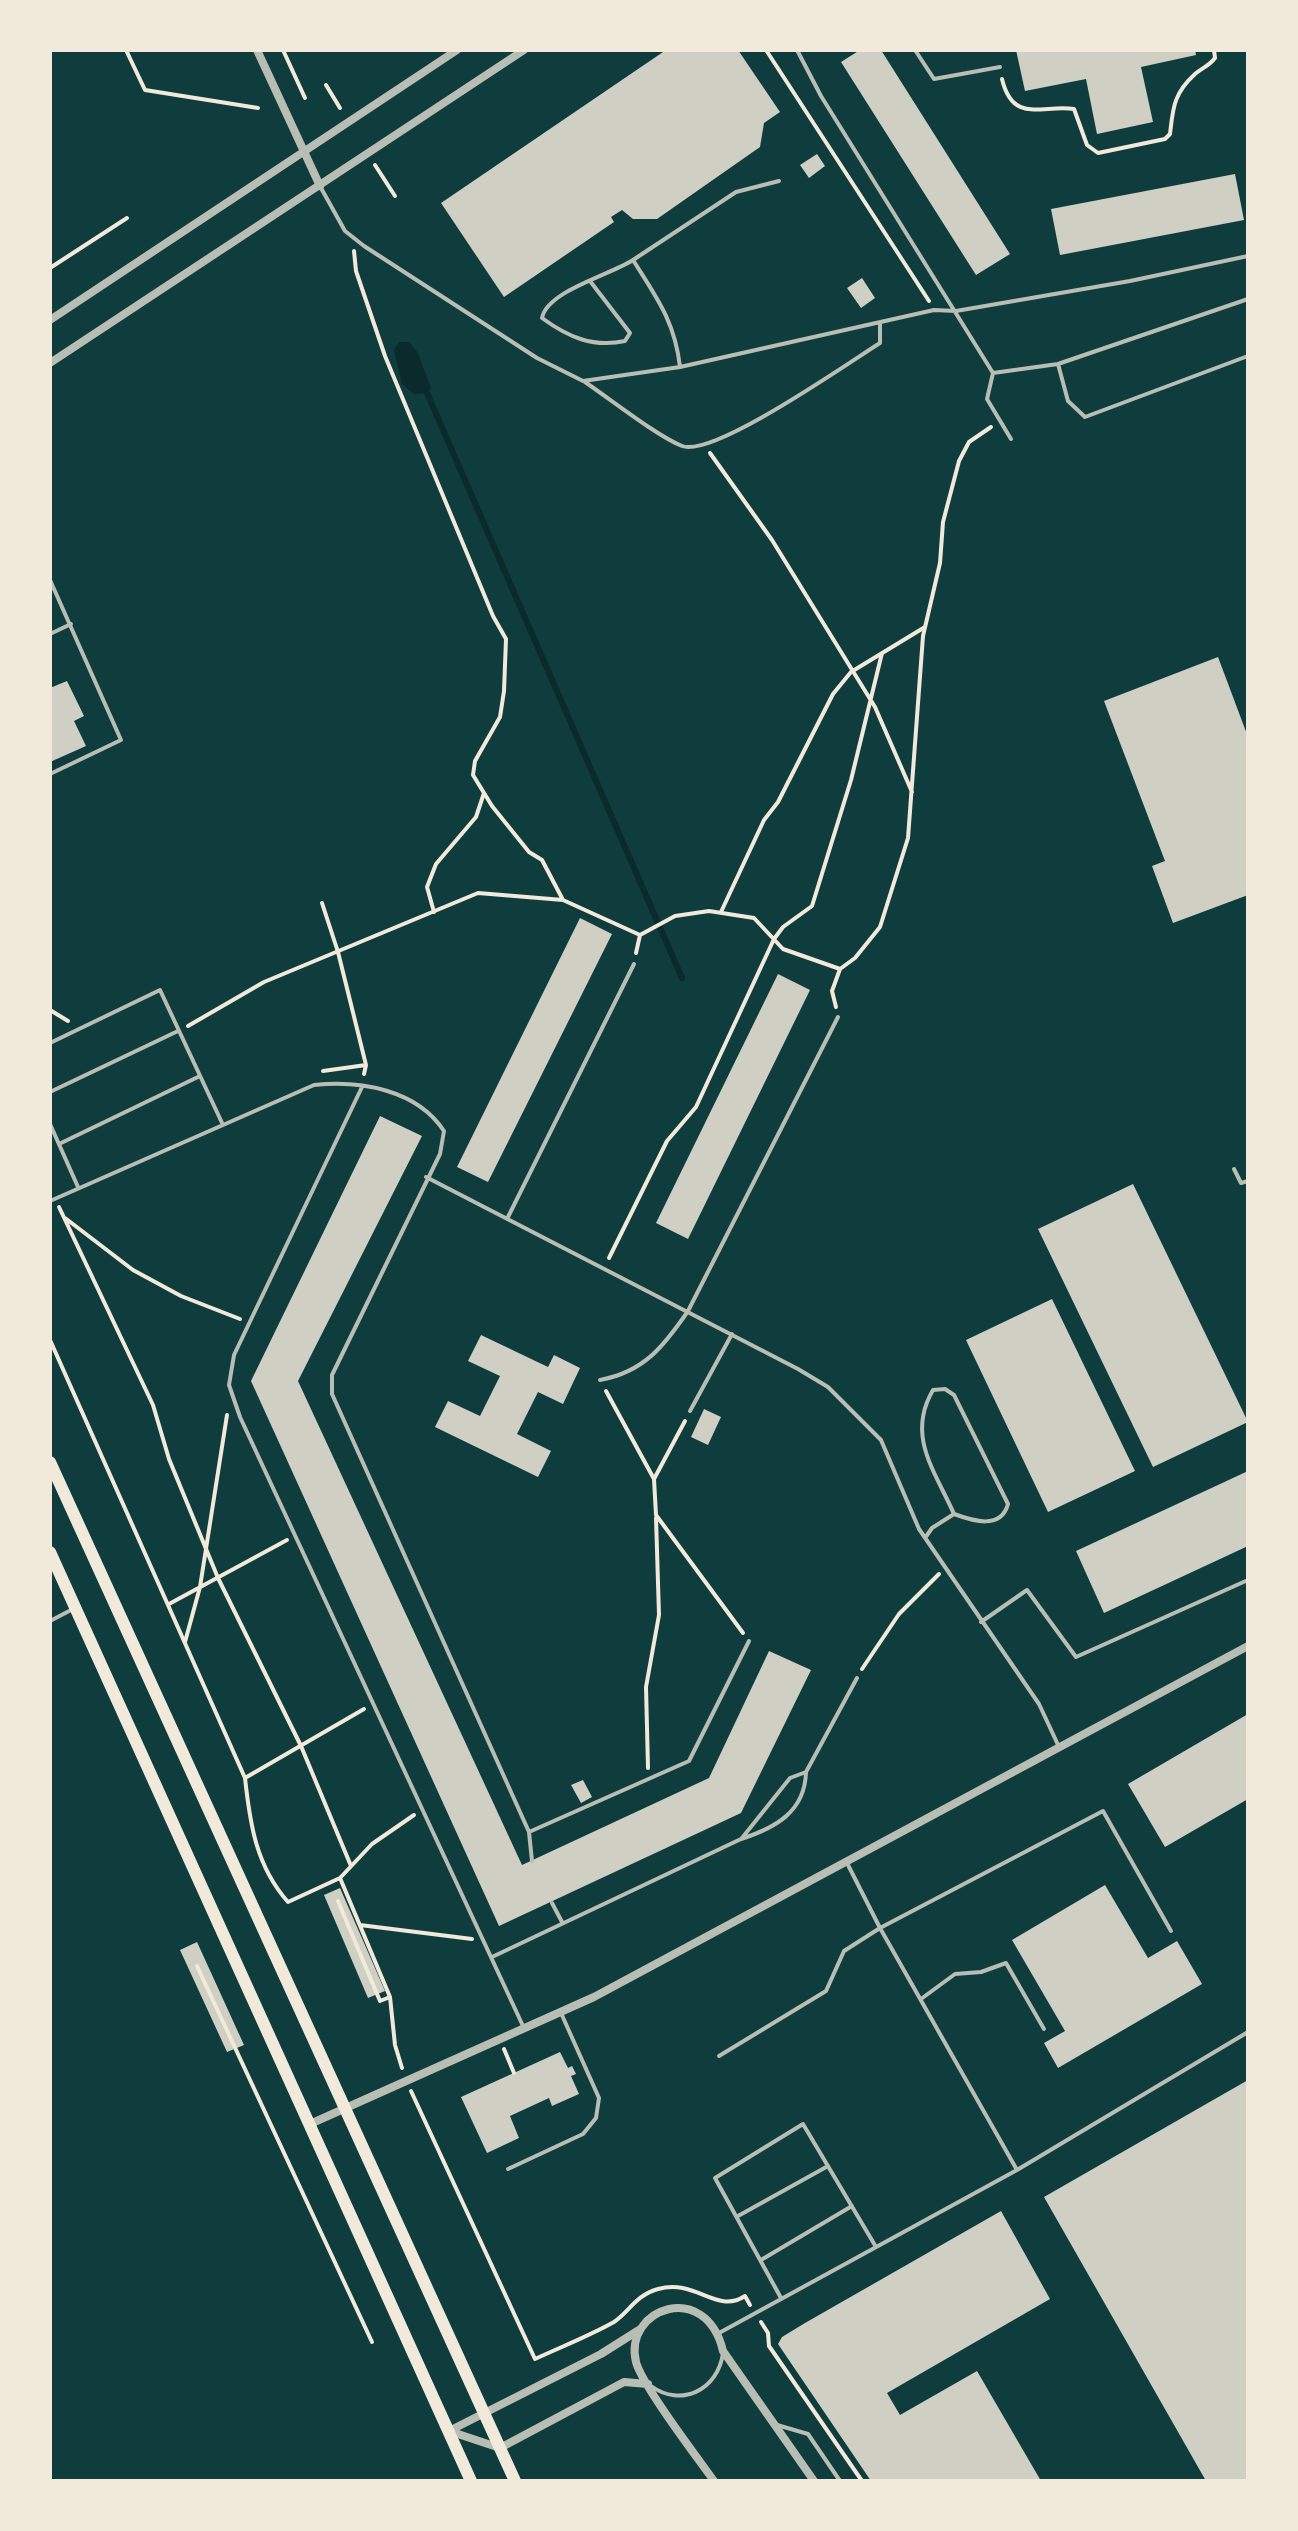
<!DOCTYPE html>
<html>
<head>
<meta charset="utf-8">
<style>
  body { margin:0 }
  #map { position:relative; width:1298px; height:2531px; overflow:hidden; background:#0f3d3e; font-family:"Open Sans",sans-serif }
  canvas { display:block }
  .frame { position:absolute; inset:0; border:52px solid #f1e9da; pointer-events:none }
</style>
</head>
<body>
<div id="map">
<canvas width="1298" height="2531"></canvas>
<div class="frame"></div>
</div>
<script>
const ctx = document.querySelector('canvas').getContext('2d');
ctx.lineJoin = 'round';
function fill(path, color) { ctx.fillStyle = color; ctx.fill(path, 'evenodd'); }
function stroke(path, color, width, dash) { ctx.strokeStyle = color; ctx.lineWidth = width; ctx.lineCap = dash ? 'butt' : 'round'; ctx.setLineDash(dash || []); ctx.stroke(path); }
const water = new Path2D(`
  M399 342H409L418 353 431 388 427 393 414 394 402 384 394 350Z`);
const stream = new Path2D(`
  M427 393 682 978`);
const building = new Path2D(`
  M666 50H738L780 112 764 123 760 147 657 219H633L622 210 611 217 614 222 504 297 441 203Z
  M860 50H881L1010 254 976 275 841 62Z
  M1016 50H1195L1196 55 1141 67 1153 122 1097 134 1086 79 1025 91Z
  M817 154 825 166 809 178 800 165Z
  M1235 174 1244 220 1060 255 1051 209Z
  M862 278 875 298 861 308 847 288Z
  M1218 657 1248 737V895L1173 923 1152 866 1165 861 1104 701Z
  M67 681 84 716 74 721 86 746 50 762V688Z
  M580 918 612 934 488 1182 457 1167Z
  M778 974 810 990 688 1239 656 1223Z
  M380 1116 422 1136 298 1381 522 1865 709 1778 769 1651 811 1670 741 1813 499 1926 251 1381Z
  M1133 1184 1248 1422 1153 1467 1038 1229Z
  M1052 1299 1135 1471 1048 1512 966 1340Z
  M481 1335 548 1367 554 1355 580 1368 563 1404 538 1392 517 1434 551 1451 538 1477 435 1427 448 1401 480 1416 500 1376 468 1361Z
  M704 1409 721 1417 708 1445 691 1437Z
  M1248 1471V1546L1104 1613 1076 1551Z
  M1248 1714V1799L1165 1847 1128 1784Z
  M583 1780 592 1797 581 1803 571 1785Z
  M1105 1885 1148 1958 1177 1941 1202 1984 1058 2068 1044 2043 1065 2031 1012 1940Z
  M340 1888 385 1991 368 1998 324 1895Z
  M197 1942 244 2045 227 2052 180 1950Z
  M560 2052 568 2068 572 2066 576 2074 571 2076 579 2094 552 2106 549 2098 510 2116 519 2138 487 2153 461 2097Z
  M1248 2080V2481H1206L1044 2197Z
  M1001 2211 1050 2299 887 2393 900 2415 977 2371 1041 2481H871L778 2344 782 2337 805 2323Z`);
const path = new Path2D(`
  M126 50 145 90 258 108
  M283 50 305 98
  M766 50 929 301
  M1002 79C1013 125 1043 104 1074 109L1087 145 1098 153 1165 139 1170 134C1173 109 1173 94 1195 74 1202 68 1209 66 1215 58L1214 50
  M326 85 340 108
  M375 165 395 196
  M354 251 356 271 385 356 493 616 506 639 504 691 500 717 475 761 473 775 492 806 529 852 542 860 563 900
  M50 268 127 218
  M710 453 772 540 875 707 912 792
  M322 903 338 952 366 1065 364 1074
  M434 912 427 887 436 864 476 817 484 793
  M721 912 764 820 778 802 833 694 851 672 925 627
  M636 953 640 935
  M840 969 855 958 880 927 908 838 923 636 940 563 943 522 959 461 969 442 991 427
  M50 1010 68 1021
  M188 1026 264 982 478 893 563 900 640 935 675 916 709 911 754 918 783 949 840 969 832 991 836 1007
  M323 1071 366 1065
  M59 1207 153 1405 169 1459 218 1578 301 1746 351 1866
  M65 1218 133 1270 181 1296 240 1319
  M609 1258 667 1141 696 1107 774 939 783 927 812 906 851 780 882 653
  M50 1340 245 1778C250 1824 256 1866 288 1902L340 1878 390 1997
  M606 1391 654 1479 656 1515 743 1633
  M654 1479 685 1421
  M169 1604 287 1540
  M185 1642 200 1587 227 1415
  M862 1669 899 1614 939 1574
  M648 1768 646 1687 659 1615 656 1518
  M245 1778 364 1709
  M340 1878 372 1844 414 1815
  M338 1901 380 2001 390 1997 395 2045 402 2068
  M360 1925 472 1939
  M197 1966 372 2342
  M504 2049 514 2073
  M411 2091 535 2359C561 2347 589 2336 614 2322 629 2312 636 2295 658 2289 696 2278 716 2315 745 2296L750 2305
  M761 2322 768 2333 769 2346 862 2481`);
const service = new Path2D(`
  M797 50 821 96 993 373 1058 364 1248 299
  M915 50 934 79 1000 67
  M321 188 345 231 364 246 537 358 583 381 680 367 934 310 956 311 1130 281 1248 256
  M633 260 736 192 779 181
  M590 281 630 333 625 341C593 348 568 337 542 318 547 291 610 275 633 260 657 298 675 322 680 367
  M1058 364 1068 401 1085 417 1248 356
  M993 373 987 399 1011 439
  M585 382C610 399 657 436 682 446 713 458 848 363 880 343V323
  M50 580 121 740 50 774
  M50 634 71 624
  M50 1043 160 990 223 1125
  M362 1087 234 1355 229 1385 240 1417 523 2026
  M50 1092 178 1031
  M50 1124 78 1187
  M59 1144 200 1076
  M1234 1169 1241 1183 1248 1181
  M426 1177 798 1369 828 1387 881 1440 919 1529 1039 1704 1059 1747
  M50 1201 314 1085C361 1080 417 1090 444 1131L440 1154 332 1375V1394L529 1832 689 1761 749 1641
  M508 1217 634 964
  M600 1380C644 1372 664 1346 688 1311L838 1017
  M690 1411 732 1334
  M925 1538 932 1528 954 1514C973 1521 1001 1530 1008 1504L954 1395 945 1389 933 1390C906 1436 935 1471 954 1514
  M50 1621 73 1609
  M981 1622 1027 1590 1076 1657 1248 1580
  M529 1832 532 1861
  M742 1838 790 1778 806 1772 857 1678
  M846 1861 880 1928 1017 2170
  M552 1903 562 1922
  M492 1957 741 1839C775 1828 805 1812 806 1772
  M921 1999 955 1974 981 1972 1006 1963 1044 2029
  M719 2056 826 1991 844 1951 880 1928 1103 1811 1171 1931
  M508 2169 583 2134 596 2118 599 2098 561 2013
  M738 2216 828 2166
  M761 2260 852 2206
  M781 2298 715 2178 803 2124 876 2247
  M719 2333 1017 2170 1248 2032
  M651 2386C681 2408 718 2390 723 2353
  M777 2425 808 2434 840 2481`);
const minor = new Path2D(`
  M257 50 320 186
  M50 320 457 50
  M50 363 524 50
  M310 2124 594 1997 1248 1646
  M449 2431 500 2448 624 2382 648 2384
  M449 2431 601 2354 639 2330
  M714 2481C697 2457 642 2385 636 2362 623 2308 706 2279 723 2351L814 2481`);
const secondary = new Path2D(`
  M50 1462 515 2481
  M50 1552 471 2481`);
fill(water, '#0a2a2b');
stroke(stream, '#0a2a2b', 6);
fill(building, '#cfcfc3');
stroke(path, '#f1e9da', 4);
stroke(service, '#b8beb3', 4);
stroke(minor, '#b8beb3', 8);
stroke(secondary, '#f1e9da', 12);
</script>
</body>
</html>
